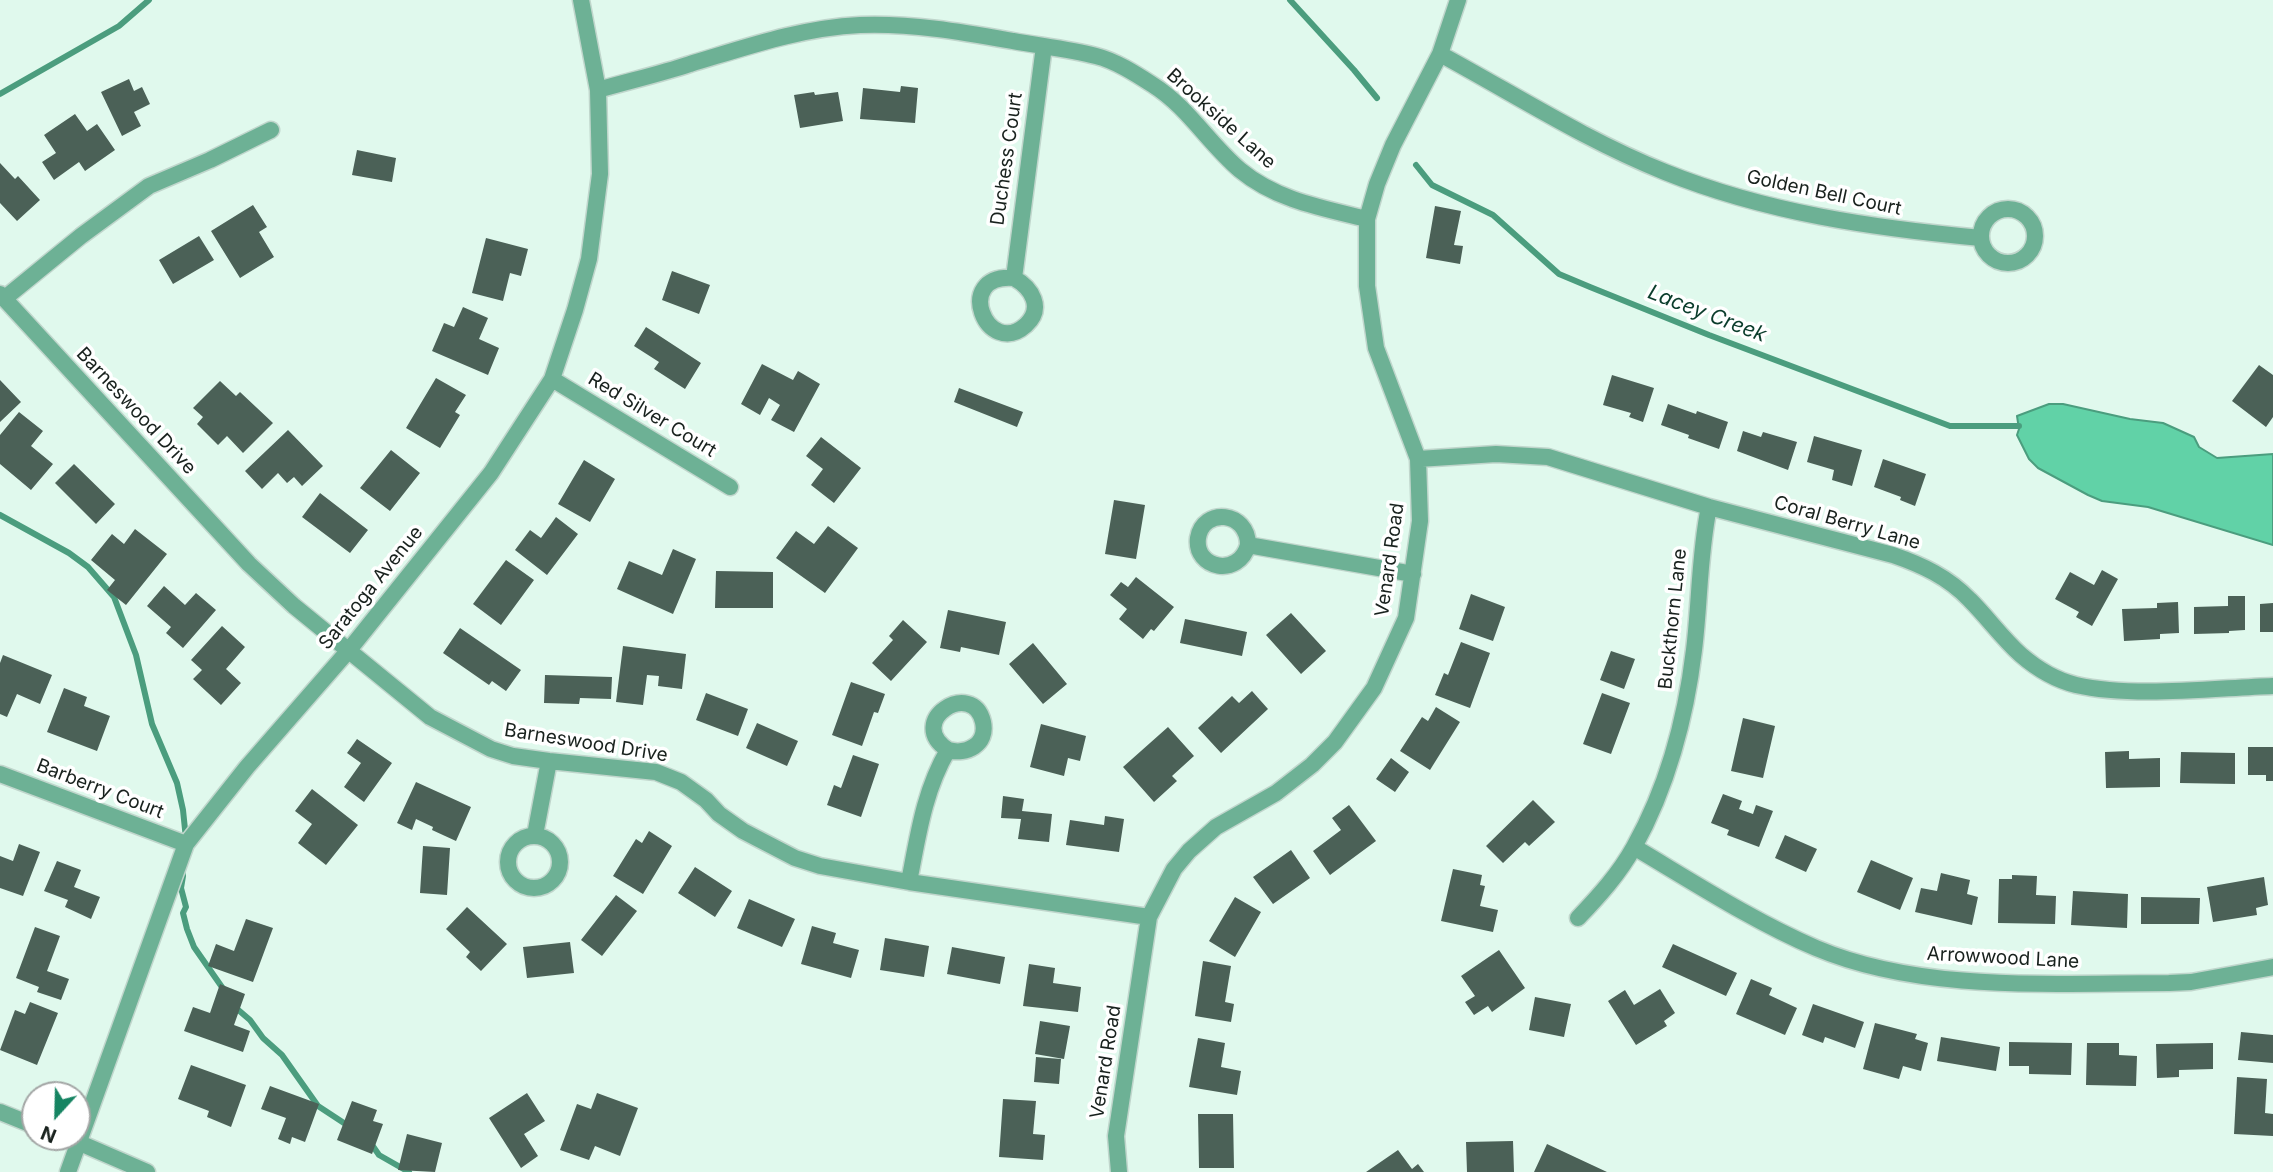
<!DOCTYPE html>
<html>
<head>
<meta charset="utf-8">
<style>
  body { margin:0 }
  #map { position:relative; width:2273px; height:1172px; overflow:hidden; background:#e0f9ed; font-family:Inter,sans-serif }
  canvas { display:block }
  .north { position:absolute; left:21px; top:1081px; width:70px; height:70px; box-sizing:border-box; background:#fff; border:2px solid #a3a6a5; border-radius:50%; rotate:202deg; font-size:19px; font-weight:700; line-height:28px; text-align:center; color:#18211d }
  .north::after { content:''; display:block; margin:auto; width:24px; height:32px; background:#168462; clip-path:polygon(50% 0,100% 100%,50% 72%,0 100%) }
</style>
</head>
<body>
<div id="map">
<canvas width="2273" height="1172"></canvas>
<div class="north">N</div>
</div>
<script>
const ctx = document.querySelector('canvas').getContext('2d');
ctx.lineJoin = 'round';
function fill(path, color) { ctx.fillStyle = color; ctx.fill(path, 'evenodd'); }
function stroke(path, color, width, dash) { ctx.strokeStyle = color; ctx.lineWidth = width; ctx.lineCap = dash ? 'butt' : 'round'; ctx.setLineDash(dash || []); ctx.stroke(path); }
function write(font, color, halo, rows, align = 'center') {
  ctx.font = font + ' Inter,sans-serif'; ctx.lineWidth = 7; ctx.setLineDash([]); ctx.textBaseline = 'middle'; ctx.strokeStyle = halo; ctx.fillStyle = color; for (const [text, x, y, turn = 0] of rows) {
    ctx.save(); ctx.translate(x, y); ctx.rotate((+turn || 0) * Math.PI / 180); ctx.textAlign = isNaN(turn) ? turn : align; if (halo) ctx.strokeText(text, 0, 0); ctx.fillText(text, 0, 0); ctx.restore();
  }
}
const water = new Path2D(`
  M2049 404H2063L2130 419 2163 423 2194 437 2199 447 2217 458 2273 454V545L2148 507 2102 501 2088 495 2038 468 2029 459 2017 435 2019 429 2017 416Z`);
const stream = new Path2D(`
  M1290 0 1354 70 1377 98
  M0 94 119 26 149 0
  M1416 165 1432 185 1493 215 1559 274 1590 287 1709 335 1950 426H2019
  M0 515 69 553 88 567 114 597 136 655 152 724 177 783 183 810 186 839
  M182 870 183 876 181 888 186 907 183 913 187 929 194 947 224 990
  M236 1008 250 1020 263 1038 282 1055 318 1106 350 1127
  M370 1142 379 1155 409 1172`);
const building = new Path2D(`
  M129 79 134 91 142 87 150 104 134 112 141 126 122 136 101 92Z
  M901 86 918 88 915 123 860 119 863 88 900 92Z
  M814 92 815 95 838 92 843 121 800 128 794 95Z
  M75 114 87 131 97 124 115 150 85 171 79 162 54 180 42 162 56 153 44 135Z
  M357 150 396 158 392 182 352 175Z
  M0 163 15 179 18 176 40 200 17 221 0 203Z
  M253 205 267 227 259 232 274 257 240 278 211 231Z
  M1435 206 1461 211 1454 245 1463 246 1460 264 1426 258Z
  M199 236 214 260 173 284 159 260Z
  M486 238 528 249 521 276 510 273 503 301 472 293Z
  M672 271 710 285 699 314 662 300Z
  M463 307 488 318 479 339 499 348 488 375 432 351 444 323 454 327Z
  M646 327 701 363 685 389 654 369 659 362 634 346Z
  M762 364 793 380 798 371 820 384 794 432 771 420 780 405 769 398 760 415 741 404Z
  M2259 365 2273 375V417L2266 427 2232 401Z
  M1612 375 1654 388 1643 422 1629 417 1631 413 1603 405Z
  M436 378 466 395 455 412 460 415 440 448 406 428Z
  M0 380 21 402 0 422Z
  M220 381 236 396 240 392 273 423 243 453 227 436 218 445 197 424 203 417 193 408Z
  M959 388 1023 412 1017 427 954 402Z
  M1668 404 1696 414 1697 411 1728 422 1719 449 1688 438 1689 435 1661 425Z
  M19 412 43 431 31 446 53 464 31 490 0 464V435Z
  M288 430 323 466 302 486 294 477 287 483 278 473 262 489 245 471Z
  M1743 431 1761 437 1763 432 1797 442 1788 470 1737 451Z
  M1814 436 1862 450 1852 486 1832 480 1834 470 1807 462Z
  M821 437 861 468 834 503 811 485 823 469 806 456Z
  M391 450 420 473 390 511 360 488Z
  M1883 459 1926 474 1915 506 1900 500 1901 497 1874 487Z
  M584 460 615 479 590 522 558 504Z
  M74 464 115 504 96 524 55 483Z
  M320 493 368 530 350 553 302 517Z
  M1114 500 1145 505 1136 559 1105 554Z
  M556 517 578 534 547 575 515 550 530 530 541 538Z
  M828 526 858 548 825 593 776 558 796 531 814 544Z
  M135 529 167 554 126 605 107 590 115 580 91 560 112 534 124 544Z
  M673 549 696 559 673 614 617 589 629 561 662 575Z
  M506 560 534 580 501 625 473 604Z
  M2102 570 2118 579 2092 626 2076 617 2079 612 2055 599 2070 572 2094 585Z
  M716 571 773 572V608H715Z
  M1136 577 1174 607 1154 631 1151 629 1143 639 1119 619 1127 609 1110 595 1121 582 1128 587Z
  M164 586 185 605 196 593 216 610 183 648 166 633 171 627 147 606Z
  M1471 594 1505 607 1493 641 1459 629Z
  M2228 596H2245V630L2229 631V633L2194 634V607L2228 606Z
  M2178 602 2179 633 2160 634V639L2124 641 2122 609 2157 608V603Z
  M2273 603V632H2260V604Z
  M948 610 1006 622 999 655 961 647 960 652 940 648Z
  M1291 613 1326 651 1301 674 1266 635Z
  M1185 619 1247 632 1242 656 1180 643Z
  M903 620 927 642 891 681 872 663 893 640 889 636Z
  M222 626 245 647 226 669 241 683 221 705 193 679 202 670 191 660Z
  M460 628 521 670 506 691 492 681 489 685 443 653Z
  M1461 642 1490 653 1470 708 1435 695 1444 673 1448 675Z
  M1033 643 1067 684 1043 704 1009 664Z
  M623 646 686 654 682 689 658 686 659 676 647 675 643 705 616 702Z
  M1611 651 1635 659 1624 689 1600 680Z
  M3 655 52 675 40 704 17 694 7 717 0 714V663Z
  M545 675 612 677 611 699 580 698 579 704 544 703Z
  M851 682 885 694 878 713 874 712 862 746 832 735Z
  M64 688 87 697 84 706 110 716 97 751 47 732Z
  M1252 691 1268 709 1221 753 1198 728 1232 696 1239 703Z
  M706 693 748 709 738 736 696 720Z
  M1602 693 1630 703 1611 754 1583 744Z
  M1436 707 1460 722 1430 770 1400 751 1422 717 1428 721Z
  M1743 718 1775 726 1763 778 1731 771Z
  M757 723 798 741 787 766 746 748Z
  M1041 724 1086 736 1080 761 1068 758 1064 776 1030 767Z
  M1168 727 1194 756 1172 776 1177 781 1154 802 1123 767Z
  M357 739 392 763 364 802 344 787 361 763 347 753Z
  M2248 747H2273V781H2266V775H2248Z
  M2129 751V759L2160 758V787L2106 788 2105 752Z
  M2181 752 2235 753V784L2180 783Z
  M853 755 879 764 861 817 827 805 834 785 841 788Z
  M1391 758 1409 772 1395 792 1376 779Z
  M416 782 471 807 456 841 432 830 433 827 416 819 412 830 397 823Z
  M312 789 358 825 326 865 298 843 312 824 295 811Z
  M1723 794 1742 801 1739 809 1753 814 1756 805 1773 811 1759 847 1727 835 1729 830 1711 823Z
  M1003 796 1024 799 1022 811 1052 814 1049 842 1018 839 1021 819 1001 818Z
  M1533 800 1555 822 1529 846 1525 842 1503 863 1486 846Z
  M1349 805 1376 841 1330 875 1313 851 1341 830 1332 818Z
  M1105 816 1124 819 1119 852 1066 845 1070 820 1104 825Z
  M649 831 672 846 643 894 613 876 636 839 642 843Z
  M1785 835 1817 849 1806 872 1775 858Z
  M19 844 40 852 23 896 0 888V856L13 861Z
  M423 846 450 848 447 895 420 893Z
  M1291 850 1310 878 1273 904 1253 877Z
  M1871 860 1913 878 1900 910 1857 892Z
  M57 861 81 870 74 887 100 897 91 919 65 907 68 900 44 891Z
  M695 867 732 891 715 917 678 893Z
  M1453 869 1482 875 1480 885 1485 886 1480 906 1498 910 1493 932 1441 921Z
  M1941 873 1970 880 1967 894 1978 897 1972 925 1915 912 1921 888 1937 891Z
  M2012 875 2037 876 2036 895 2056 896 2055 924 1998 923 1999 879H2012Z
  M2264 877 2268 905 2256 908 2257 915 2213 922 2207 887Z
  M2073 891 2128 894 2127 928 2071 925Z
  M616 895 637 911 602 956 581 940Z
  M1235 897 1261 912 1235 957 1209 941Z
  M2141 897 2200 898 2199 924H2141Z
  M749 899 795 919 782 947 737 928Z
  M467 907 507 944 481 971 466 957 470 952 446 929Z
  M246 919 273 928 253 982 208 966 216 944 234 951Z
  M812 926 836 933 833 943 859 950 851 978 801 964Z
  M35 927 60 936 47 971 69 979 61 1000 37 992 39 987 16 978Z
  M885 938 929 946 924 977 880 970Z
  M570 942 574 973 527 978 523 947Z
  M1673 944 1737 973 1726 996 1662 967Z
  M952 947 1005 957 1000 984 947 974Z
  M1499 950 1525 988 1492 1012 1488 1006 1474 1015 1465 1002 1475 996 1461 976Z
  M1203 961 1231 966 1225 1002 1234 1004 1231 1022 1195 1016Z
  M1029 964 1055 968 1053 983 1081 987 1078 1012 1023 1006Z
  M1751 979 1772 988 1769 995 1797 1008 1785 1035 1736 1014Z
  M220 984 245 994 234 1025 250 1031 243 1052 184 1031 193 1007 210 1013Z
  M1660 989 1675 1013 1664 1021 1667 1026 1636 1045 1608 1001 1625 990 1634 1005Z
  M1535 997 1571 1004 1564 1037 1529 1030Z
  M30 1002 58 1013 37 1065 0 1050 15 1010 25 1014Z
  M1813 1004 1864 1022 1855 1048 1825 1037 1823 1043 1802 1035Z
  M1040 1021 1070 1026 1064 1059 1035 1054Z
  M1875 1023 1917 1034 1915 1039 1928 1043 1921 1071 1903 1066 1899 1079 1863 1069Z
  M2241 1032 2273 1035V1063L2238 1060Z
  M1941 1037 2000 1047 1996 1071 1937 1061Z
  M1198 1038 1225 1043 1221 1067 1241 1071 1237 1095 1189 1087Z
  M2009 1042 2072 1043 2071 1075 2029 1074V1066H2009Z
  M2087 1043H2119V1055L2137 1056 2136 1086 2086 1085Z
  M2213 1043V1069L2179 1070V1077L2157 1078 2156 1044Z
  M1036 1057 1061 1059 1059 1084 1034 1082Z
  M191 1065 246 1085 231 1127 207 1117 209 1111 178 1099Z
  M2237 1077 2267 1079 2265 1113 2273 1114V1136L2234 1134Z
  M270 1086 319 1104 305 1142 292 1137 290 1144 278 1139 286 1118 261 1109Z
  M527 1093 545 1121 524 1134 538 1156 521 1168 489 1118Z
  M597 1093 638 1108 620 1156 595 1146 589 1160 560 1150 577 1104 591 1109Z
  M1003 1099 1036 1101 1033 1134 1045 1135 1043 1160 999 1157Z
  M352 1101 377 1110 373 1121 383 1124 372 1154 337 1140Z
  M1198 1114H1233L1234 1168H1199Z
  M407 1134 442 1143 435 1172 398 1170Z
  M1513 1141 1514 1172H1467L1466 1142Z
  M1547 1144 1607 1172H1534Z
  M1398 1150 1412 1169 1418 1164 1424 1172H1366Z`);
const minor = new Path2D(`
  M1440 54C1514 94 1587 141 1665 172 1767 213 1873 228 1981 238
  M598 90C629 81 660 74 690 64 747 47 800 28 860 25 912 23 962 32 1013 41 1040 46 1069 49 1096 56 1116 61 1136 74 1153 85 1188 107 1209 144 1240 170 1276 200 1322 208 1367 219
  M1981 236a27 27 0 1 1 54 0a27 27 0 1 1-54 0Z
  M1014 278C952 273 987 360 1026 325 1044 308 1032 288 1014 278L1044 46
  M0 294 249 564 294 606 430 717 491 749 513 756 549 761 656 772 681 782 706 800 719 814 743 831 795 858 820 866 909 882 1149 917
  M5 298 81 236 149 186 210 160 271 130
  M552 379 730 487
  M1418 459 1496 454 1548 457 1709 507 1893 555C1922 565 1948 577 1970 600 1988 618 2002 638 2021 655 2036 668 2056 680 2076 685 2133 698 2214 688 2273 686
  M1248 545C1239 578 1194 569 1198 538 1203 507 1248 511 1248 545L1413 574
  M0 774 186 844
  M535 835 549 761
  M508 862a26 26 0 1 1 52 0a26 26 0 1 1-52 0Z
  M1634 847C1693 882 1753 921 1816 948 1922 993 2056 983 2169 983L2191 982 2273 967
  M909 882C918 836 924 791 948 750 966 755 988 745 983 722 973 678 904 721 948 750
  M1578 918C1599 896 1619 874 1634 847 1667 788 1686 717 1694 650 1700 602 1699 555 1709 507
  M0 1112 35 1126
  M66 1137 147 1172
  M68 1172 186 844 247 767 349 650 491 473 552 379 575 310 589 259 600 174 598 90 581 0
  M1119 1172 1116 1136 1149 917 1174 869 1189 851 1216 827 1276 793 1312 765 1335 742 1374 688 1406 618 1420 521 1418 459 1376 348 1367 286V219L1377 184 1393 145 1440 54 1458 0`);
const streetNames = [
  ["Brookside Lane",1221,119,42],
  ["Duchess Court",1007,159,-82],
  ["Golden Bell Court",1824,193,12],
  ["Barneswood Drive",136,411,47],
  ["Red Silver Court",652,415,31],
  ["Coral Berry Lane",1847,523,16],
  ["Venard Road",1390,560,-82],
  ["Saratoga Avenue",371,588,-51],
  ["Buckthorn Lane",1673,619,-84],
  ["Barneswood Drive",586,743,9],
  ["Barberry Court",100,789,21],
  ["Arrowwood Lane",2003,958,3],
  ["Venard Road",1106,1062,-81]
];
const waterNames = [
  ["Lacey Creek",1707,314,21]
];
fill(water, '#61d2a7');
stroke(water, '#4b9d7e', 2);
stroke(stream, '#4b9d7e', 6);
fill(building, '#4b6157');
stroke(minor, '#c0d6cc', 19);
stroke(minor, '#6db195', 16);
write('19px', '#18211d', '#fff', streetNames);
write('italic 21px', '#0b3d2c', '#fff', waterNames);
</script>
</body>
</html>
